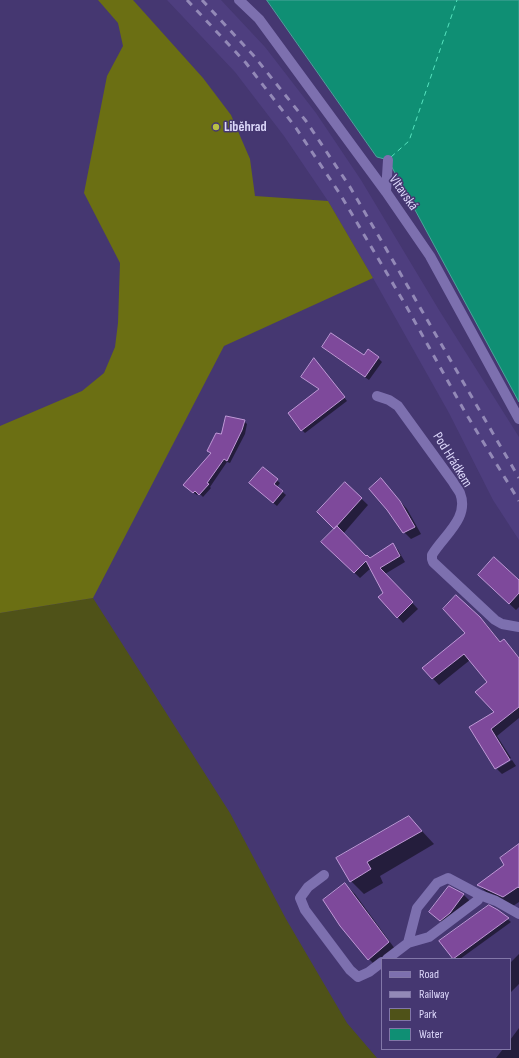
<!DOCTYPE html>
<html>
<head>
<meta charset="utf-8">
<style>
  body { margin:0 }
  #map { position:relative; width:519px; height:1058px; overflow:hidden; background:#453771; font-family:"Sofia Sans Condensed",sans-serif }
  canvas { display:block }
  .legend { position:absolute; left:381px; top:958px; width:130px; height:92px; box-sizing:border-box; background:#453771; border:1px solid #8277a8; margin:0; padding:5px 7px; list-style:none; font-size:12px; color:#ddd8fb }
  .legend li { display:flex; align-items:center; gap:8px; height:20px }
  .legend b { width:20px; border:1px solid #8277a8 }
</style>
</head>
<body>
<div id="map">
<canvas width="519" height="1058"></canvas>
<ul class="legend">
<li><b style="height:5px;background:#7d70af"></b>Road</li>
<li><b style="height:5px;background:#9389b7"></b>Railway</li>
<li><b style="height:11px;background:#4f5218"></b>Park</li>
<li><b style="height:11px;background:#0f8f74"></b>Water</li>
</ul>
</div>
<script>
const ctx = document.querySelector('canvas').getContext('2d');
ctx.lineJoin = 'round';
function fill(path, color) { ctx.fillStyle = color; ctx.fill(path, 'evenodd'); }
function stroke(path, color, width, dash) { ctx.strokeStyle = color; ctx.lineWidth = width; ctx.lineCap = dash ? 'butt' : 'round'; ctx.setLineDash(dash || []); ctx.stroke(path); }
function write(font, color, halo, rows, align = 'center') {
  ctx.font = font + ' "Sofia Sans Condensed",sans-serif'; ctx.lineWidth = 3; ctx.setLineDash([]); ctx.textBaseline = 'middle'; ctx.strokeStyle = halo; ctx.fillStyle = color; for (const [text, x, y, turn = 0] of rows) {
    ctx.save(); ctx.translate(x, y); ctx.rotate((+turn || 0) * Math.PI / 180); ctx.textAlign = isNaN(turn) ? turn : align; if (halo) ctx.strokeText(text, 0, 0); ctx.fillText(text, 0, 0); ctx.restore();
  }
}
const built = new Path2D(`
  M167 0H221L265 47 316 113 361 180 439 310 519 437V540L493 500 449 413 373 278 328 201 284 136 235 72Z`);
const green = new Path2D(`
  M93 598 230 813 286 919 347 1023 377 1058H0V613Z`);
const forest = new Path2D(`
  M98 0H133L203 78 231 115 250 159 255 196 328 201 373 278 224 346 93 598 0 613V426L82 391 104 373 115 347 118 323 120 263 84 193 107 76 123 46 118 23Z`);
const water = new Path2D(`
  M267 0H519V402L388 160 377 157Z`);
const shadow = new Path2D(`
  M323 347 364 356 378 358 382 362 369 380 327 351Z
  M314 359 347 401 305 433 302 430 320 390 302 377Z
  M244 421 247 424 245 434 230 463 227 462 210 487 211 488 203 497 199 493 197 495 187 488 211 454 208 451 222 436Z
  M263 468 280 483 277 487 286 495 277 506 253 486Z
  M345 483 368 505 343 534 366 557 369 559 393 545 398 550 405 562 385 574 418 609 403 623 379 597 384 593 371 568 360 578 323 542 335 529 318 512Z
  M387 486 407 509 421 534 411 539 404 532Z
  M486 582H519V607L516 610Z
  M480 618 487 625 501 643 510 647 519 658V718L497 736 511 758 496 767 471 728 495 712 489 682 470 660 439 685 423 668 466 633Z
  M512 760 516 766 502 774 497 769Z
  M421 830 434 844 380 876 383 883 364 894 351 881 338 858Z
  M519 848V902L513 906 488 894 479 885 506 865Z
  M345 884 355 894 398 953 379 969 369 959 341 925Z
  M450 887 464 895 470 901 447 927 430 912Z
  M498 911 511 922 460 959H454L453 958Z
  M519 954V984L510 993V963Z
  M519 1028V1058H496L503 1049H510V1040Z`);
const ferry = new Path2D(`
  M391 157 409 141 457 0`);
const building = new Path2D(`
  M331 333 364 355 368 349 379 357 365 377 322 347Z
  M314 358 345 397 301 431 288 413 319 389 301 377Z
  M226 416 245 420 242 430 227 461 224 459 207 483 209 484 199 495 195 491 193 493 183 485 211 453 207 451 216 433 221 434Z
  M263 467 278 479 274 484 283 491 273 503 249 483Z
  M381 478 400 501 415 527 403 533 387 510 369 489Z
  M345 482 362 498 334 529 317 512Z
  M337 526 366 556 367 555 370 558 393 543 400 556 380 568 413 602 397 618 378 597 383 593 366 561 354 573 321 542Z
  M494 557 519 580V593L509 604 478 575Z
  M456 595 480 617 500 642 504 639 519 658V707L491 729 510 760 495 769 469 727 494 712 475 692 487 682 464 654 432 679 422 668 465 633 443 609Z
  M409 816 422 831 367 862 371 869 350 882 336 858Z
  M519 844V888L518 887 503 897 477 885 504 865 500 858Z
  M345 883 389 942 368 960 340 926 323 900Z
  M449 886 464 894 450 913 440 921 429 912Z
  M489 905 498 910 509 918 453 959 439 941Z`);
const minor = new Path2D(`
  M239 0 259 19 386 192 430 256 519 419
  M386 192 388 160
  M377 396 389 400 398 406 453 482C455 486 458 489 460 493 470 518 443 536 432 555V559L433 562 495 620 502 624 519 627
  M324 875 308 887 300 898 305 910 350 970 358 977 369 972 382 962
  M408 943 417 908 437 883 448 878 480 895 496 901 519 914
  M387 959 408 943 429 937 478 900 480 895`);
const rail = new Path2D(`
  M187 0 246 63 296 128 340 194 405 304 465 412 519 501
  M202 0 254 56 306 121 350 187 392 259 477 406 519 478`);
const markers = [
  [216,127,4,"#b9c046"]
];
const poiNames = [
  ["Liběhrad",224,127]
];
const streetNames = [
  ["Vltavská",403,193,55],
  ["Pod Hrádkem",452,460,58]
];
fill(built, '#4e3e7f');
fill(green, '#4f5218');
fill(forest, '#6b6f13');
fill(water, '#0f8f74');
stroke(water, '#4da59c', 1);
fill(shadow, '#0007');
stroke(ferry, '#56e4bf', 1, [5, 4]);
fill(building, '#7e499b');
stroke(building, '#bf98d6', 1);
stroke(minor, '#7d70af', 10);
stroke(rail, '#9389b7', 3, [7, 7]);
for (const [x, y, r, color] of markers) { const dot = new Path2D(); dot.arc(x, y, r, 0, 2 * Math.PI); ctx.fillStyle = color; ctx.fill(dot); stroke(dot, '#453771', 1.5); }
write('bold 14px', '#ddd8fb', '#453771', poiNames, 'left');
write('14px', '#ddd8fb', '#453771', streetNames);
</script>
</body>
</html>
